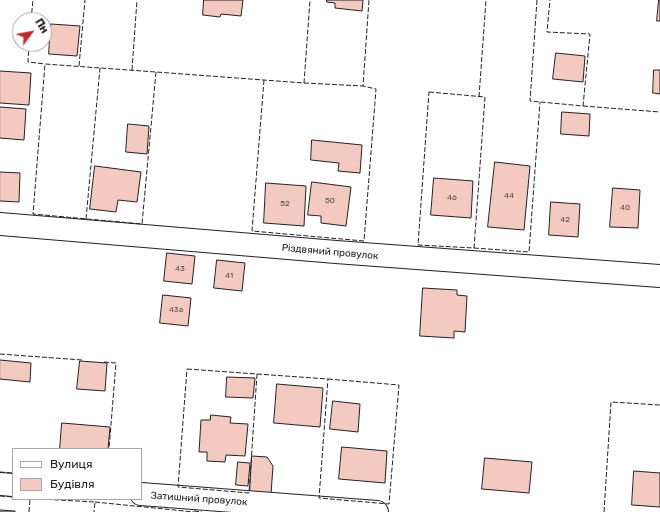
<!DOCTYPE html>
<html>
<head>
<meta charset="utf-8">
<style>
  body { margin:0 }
  #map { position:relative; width:660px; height:512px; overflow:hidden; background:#fff; font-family:Rubik,sans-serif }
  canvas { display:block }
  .legend { position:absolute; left:12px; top:448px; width:130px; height:52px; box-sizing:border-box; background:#fff; border:1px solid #a7a7a7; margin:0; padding:5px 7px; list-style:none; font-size:12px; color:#222 }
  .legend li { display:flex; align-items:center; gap:8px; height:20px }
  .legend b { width:20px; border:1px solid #a7a7a7 }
  .north { position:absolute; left:12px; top:12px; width:40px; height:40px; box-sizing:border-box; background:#fff; border:1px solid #a7a7a7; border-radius:50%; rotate:58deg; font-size:11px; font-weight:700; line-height:16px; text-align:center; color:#222 }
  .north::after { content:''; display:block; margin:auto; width:14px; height:18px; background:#c62828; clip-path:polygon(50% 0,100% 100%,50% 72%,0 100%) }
</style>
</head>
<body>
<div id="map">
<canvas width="660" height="512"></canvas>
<ul class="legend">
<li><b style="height:5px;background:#fff"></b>Вулиця</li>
<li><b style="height:11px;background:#f3c9c0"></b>Будівля</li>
</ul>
<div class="north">Пн</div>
</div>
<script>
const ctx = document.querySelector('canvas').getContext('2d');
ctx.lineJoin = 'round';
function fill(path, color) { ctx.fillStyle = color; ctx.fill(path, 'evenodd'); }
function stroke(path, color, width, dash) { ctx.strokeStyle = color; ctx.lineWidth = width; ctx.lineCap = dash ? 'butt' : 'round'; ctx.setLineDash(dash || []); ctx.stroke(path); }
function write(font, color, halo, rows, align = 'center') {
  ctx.font = font + ' Rubik,sans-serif'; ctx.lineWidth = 3; ctx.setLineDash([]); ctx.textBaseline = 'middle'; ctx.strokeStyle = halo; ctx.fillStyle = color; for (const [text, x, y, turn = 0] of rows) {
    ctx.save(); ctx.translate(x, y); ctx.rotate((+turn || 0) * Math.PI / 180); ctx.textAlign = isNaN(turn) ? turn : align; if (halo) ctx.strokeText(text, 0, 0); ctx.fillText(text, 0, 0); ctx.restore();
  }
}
const building = new Path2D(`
  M204 0H243L241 16 221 14 220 17 203 15Z
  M327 0H363L362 11 335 8V3L327 2Z
  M659 0H660V21H657Z
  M51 24 80 26 77 56 49 54Z
  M556 53 585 56 583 82 553 79Z
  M654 70H660V94L653 93Z
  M0 71 31 73 29 105 0 103Z
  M0 107 26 109 24 140 0 138Z
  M562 112 590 114 589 136 561 134Z
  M128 124 149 126 147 154 126 152Z
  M312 140 362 145 360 173 338 171 339 163 311 160Z
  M495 162 530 166 524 230 488 227Z
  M95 166 141 172 137 202 118 200 116 212 90 209Z
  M0 172 20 173 19 202 0 201Z
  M434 178 473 181 471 218 431 215Z
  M312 182 351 187 346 226 321 223V216L308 215Z
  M266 183 306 186 304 226 264 223Z
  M613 188 640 190 638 228 610 227Z
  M551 202 580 204 578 237 549 235Z
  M167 253 195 256 192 284 164 281Z
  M217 260 245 263 242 291 214 288Z
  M423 288 457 290V295L467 296 465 332 454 331V338L420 336Z
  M163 295 191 298 188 326 160 323Z
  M0 360 31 363 30 382 0 379Z
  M80 361 107 363 105 391 77 389Z
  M227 377 255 378 253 398 226 397Z
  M277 384 323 388 320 427 274 423Z
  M333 401 360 404 358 432 330 429Z
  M211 415 231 417 230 423 248 424 245 456 226 455 225 462 207 461V452H199L201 420H210Z
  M62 423 110 427 108 449H60Z
  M342 447 387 451 385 483 339 479Z
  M252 456 267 457 273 466 271 494 250 492Z
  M485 458 532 462 529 493 482 489Z
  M238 462 250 463 248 486 236 485Z
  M634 471 660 473V507L632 505Z
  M0 510 15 511V512H0Z`);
const minor = new Path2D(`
  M0 224 336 252 660 276
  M0 484 13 485
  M141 494 377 512`);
const fence = new Path2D(`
  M537 0 530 101 583 106 590 34 547 32 550 0
  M31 20 33 0
  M29 44 28 62 45 64
  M79 66 85 0
  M132 70 137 0
  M156 72 142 224 33 214 45 64 156 72 304 83 310 0
  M264 80 252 231 364 241 376 89 363 86
  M304 83 363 86 369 0
  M429 92 485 97 474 248 418 245Z
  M479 97 486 0
  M583 106 660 112
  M86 219 100 68
  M474 248 529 252 540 102
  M0 354 82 360
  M104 362 116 363 109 449
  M187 369 257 374 249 493 178 487Z
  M257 374 328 379
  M328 379 399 385 389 504 319 498Z
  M0 472 13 473
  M0 496 13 497
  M40 499 95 502 94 512
  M95 502 194 512
  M194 511 202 512
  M29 512 30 499
  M604 512 611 402 660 405`);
const numberNames = [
  ["44",509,196],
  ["46",452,198],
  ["50",330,201],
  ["52",285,204],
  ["40",625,208],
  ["42",565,220],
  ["43",180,269],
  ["41",229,276],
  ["43а",176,310]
];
const streetNames = [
  ["Різдвяний провулок",330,252,5],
  ["Затишний провулок",199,499,4]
];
fill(building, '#f3c9c0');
stroke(building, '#222', 1);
stroke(minor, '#222', 24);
stroke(minor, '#fff', 22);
stroke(fence, '#222', 1, [5, 2]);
write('8px', '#564c4a', null, numberNames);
write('10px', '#222', '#fff', streetNames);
</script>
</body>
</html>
